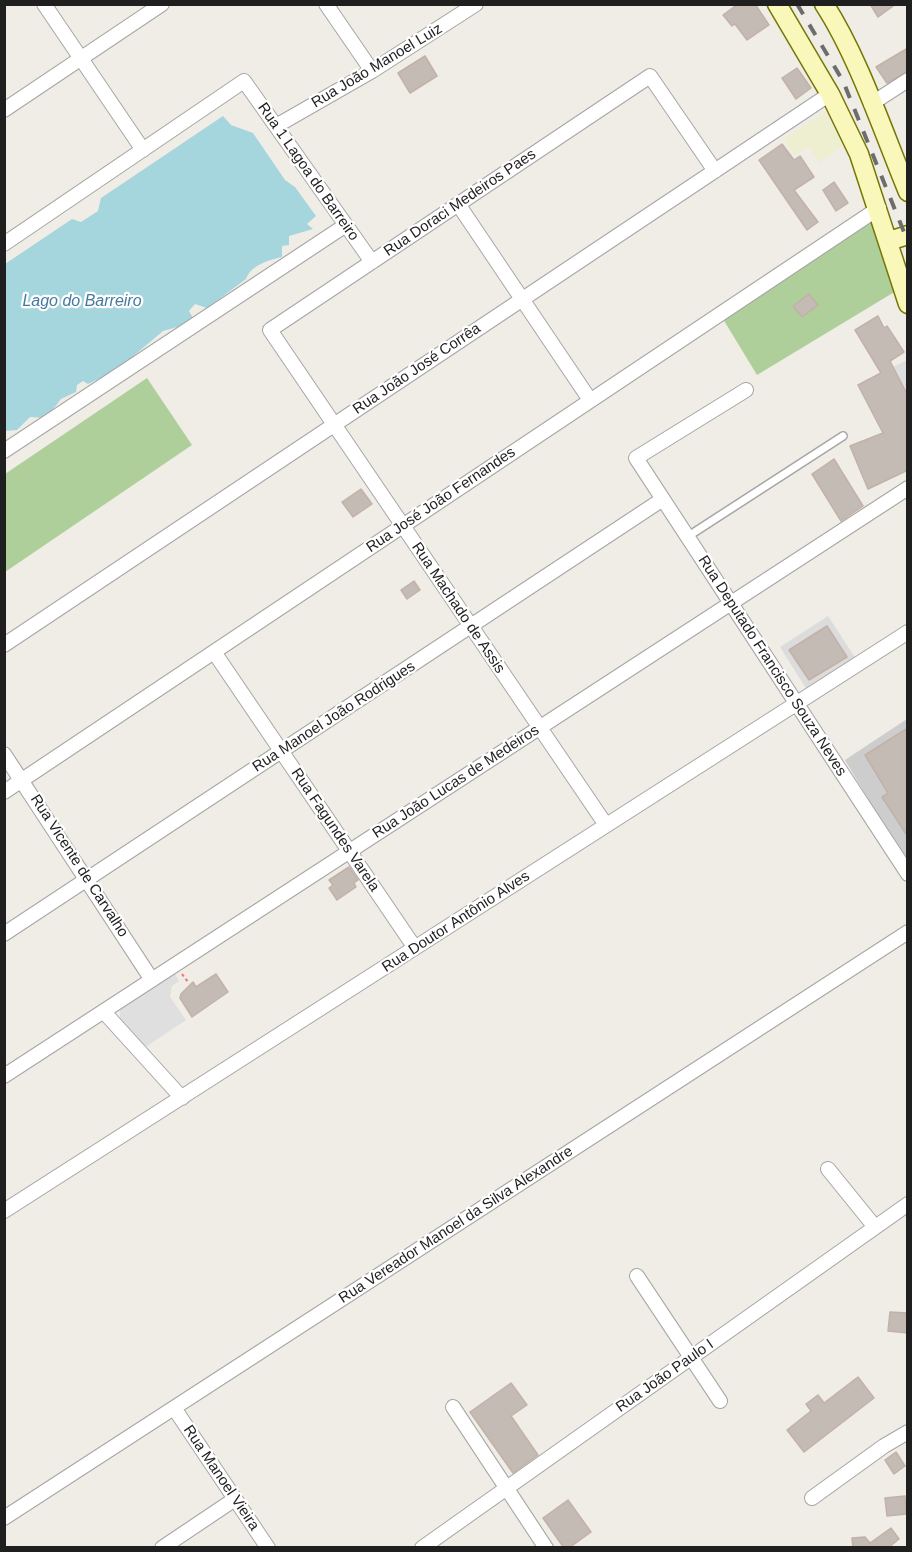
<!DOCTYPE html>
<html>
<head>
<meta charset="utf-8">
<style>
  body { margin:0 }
  #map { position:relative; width:912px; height:1552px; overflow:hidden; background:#f0ece6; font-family:Helvetica,sans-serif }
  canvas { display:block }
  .frame { position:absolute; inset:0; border:6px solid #1f1f1f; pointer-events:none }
</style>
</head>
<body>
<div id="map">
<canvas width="912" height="1552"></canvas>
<div class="frame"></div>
</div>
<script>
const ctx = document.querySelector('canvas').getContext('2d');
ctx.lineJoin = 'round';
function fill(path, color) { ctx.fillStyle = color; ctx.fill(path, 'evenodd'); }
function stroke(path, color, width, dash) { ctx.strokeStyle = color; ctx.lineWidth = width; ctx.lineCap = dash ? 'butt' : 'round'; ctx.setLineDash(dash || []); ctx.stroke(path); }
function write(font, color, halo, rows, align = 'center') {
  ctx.font = font + ' Helvetica,sans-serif'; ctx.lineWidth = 4.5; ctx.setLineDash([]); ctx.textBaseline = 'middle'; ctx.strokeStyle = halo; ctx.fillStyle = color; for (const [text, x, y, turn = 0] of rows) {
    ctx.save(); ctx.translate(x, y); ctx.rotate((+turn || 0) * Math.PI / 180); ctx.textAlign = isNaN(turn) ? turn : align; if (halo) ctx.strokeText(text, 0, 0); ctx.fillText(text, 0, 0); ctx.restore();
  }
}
const residential = new Path2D(`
  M828 616 856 659 807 690 780 647Z`);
const religious = new Path2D(`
  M907 719V865L845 760Z`);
const farmland = new Path2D(`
  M825 112 844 145 819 163 809 146 795 156 784 139Z`);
const forest = new Path2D(`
  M872 219 896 291 757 375 723 319Z
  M147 378 192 445 5 572V474Z`);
const parking = new Path2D(`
  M907 360V396L893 367Z
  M174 972 179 981 172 986 170 997 186 1020 144 1048 120 1019V1008Z`);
const water = new Path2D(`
  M223 116 231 125 253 133 285 180 295 187 316 216 307 224 313 229 289 236V245L282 246V257C269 260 251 265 246 279L207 308 195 304 189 311 193 318 181 326 163 331 117 370 88 384 83 381 77 385 76 392 61 399 46 418 30 417 17 430 5 431V264L72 219 81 222 98 211 101 198Z`);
const building = new Path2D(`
  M738 4H755L769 25 747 40 735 24 732 26 723 15Z
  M870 4H896L878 17Z
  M908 48V71L887 83 876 67Z
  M425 56 437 76 410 93 398 73Z
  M797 68 811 88 796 99 782 78Z
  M782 144 794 160 800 156 814 177 794 190 818 222 807 230 759 160Z
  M834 182 848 203 836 211 823 190Z
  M809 294 818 305 802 317 793 306Z
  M878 316 884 328 887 326 904 352 890 361 908 396V470L868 489 850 446 883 433 858 385 881 373 855 330Z
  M834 459 863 506 841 521 812 474Z
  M361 489 372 504 353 517 342 502Z
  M414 581 420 590 407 599 401 590Z
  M827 626 847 657 809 680 789 650Z
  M908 728V837L882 797 888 793 865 755Z
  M349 867 358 880 354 883 356 887 337 900 329 888 333 885 329 880Z
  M216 974 228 992 192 1017 180 998 181 994 193 982 196 987Z
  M890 1312 908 1313V1333L888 1331Z
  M858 1377 874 1398 804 1452 787 1430 811 1411 806 1404 818 1395 824 1403Z
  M511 1383 527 1405 511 1416 538 1455 513 1473 470 1412Z
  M896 1452 905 1466 894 1474 885 1460Z
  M905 1496 906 1514 887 1516 885 1498Z
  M568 1500 591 1532 569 1548H564L543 1518Z
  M891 1528 899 1539 888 1548H853L852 1538 865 1537 870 1543Z`);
const path = new Path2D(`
  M182 974 188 982`);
const lane = new Path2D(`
  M687 537 843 436`);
const street = new Path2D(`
  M44 4 143 150
  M326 4 372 71
  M871 104 908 80
  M4 110 162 4
  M276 126 372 71 476 4
  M458 204 590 400
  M4 244 244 81 372 262
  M746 390 636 458 908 874
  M4 451 346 225
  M4 645 830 94
  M214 652 415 948
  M4 754 152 980
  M4 792 879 208
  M606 825 270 330 650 76 715 171
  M4 934 663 499
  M104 1012 182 1098
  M4 1076 908 488
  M828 1169 875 1227
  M4 1211 908 632
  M637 1276 720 1401
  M453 1407 546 1548
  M174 1408 268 1548
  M812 1498 884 1446 908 1432
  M4 1518 908 932
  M162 1548 235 1499
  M422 1548 908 1204`);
const secondary = new Path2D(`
  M777 4 830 94 859 154 908 304
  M824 4C858 56 884 134 908 192
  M889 241 908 235`);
const rail = new Path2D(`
  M797 4 843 81 908 242`);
const streetNames = [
  ["Rua João Manoel Luiz",377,66,-31],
  ["Rua 1 Lagoa do Barreiro",308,172,55],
  ["Rua Doraci Medeiros Paes",460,203,-34],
  ["Rua João José Corrêa",417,369,-34],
  ["Rua José João Fernandes",441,500,-34],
  ["Rua Machado de Assis",458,608,56],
  ["Rua Deputado Francisco Souza Neves",772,666,57],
  ["Rua Manoel João Rodrigues",334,717,-33],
  ["Rua João Lucas de Medeiros",456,782,-33],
  ["Rua Fagundes Varela",335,830,56],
  ["Rua Vicente de Carvalho",79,866,57],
  ["Rua Doutor Antônio Alves",456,922,-33],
  ["Rua Vereador Manoel da Silva Alexandre",456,1225,-33],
  ["Rua João Paulo I",665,1376,-35],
  ["Rua Manoel Vieira",221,1478,56]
];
const waterNames = [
  ["Lago do Barreiro",82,302]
];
fill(residential, '#dddcdc');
fill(religious, '#cdcdcd');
fill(farmland, '#eeeed1');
fill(forest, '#aecf9a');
fill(parking, '#dfdfdf');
fill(water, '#a6d6dd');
fill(building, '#c5bbb5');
stroke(building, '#c2b1a8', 1.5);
stroke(lane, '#a6a6a6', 10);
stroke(street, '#a6a6a6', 16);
stroke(secondary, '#757705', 21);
stroke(path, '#f96f6d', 2, [3, 3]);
stroke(lane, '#fff', 7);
stroke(street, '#fff', 14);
stroke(secondary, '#f9f7ba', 18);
stroke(rail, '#6d6d6d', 4, [12, 12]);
write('15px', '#1f1f1f', '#fff', streetNames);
write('italic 16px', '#457a9f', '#fff', waterNames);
</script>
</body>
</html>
